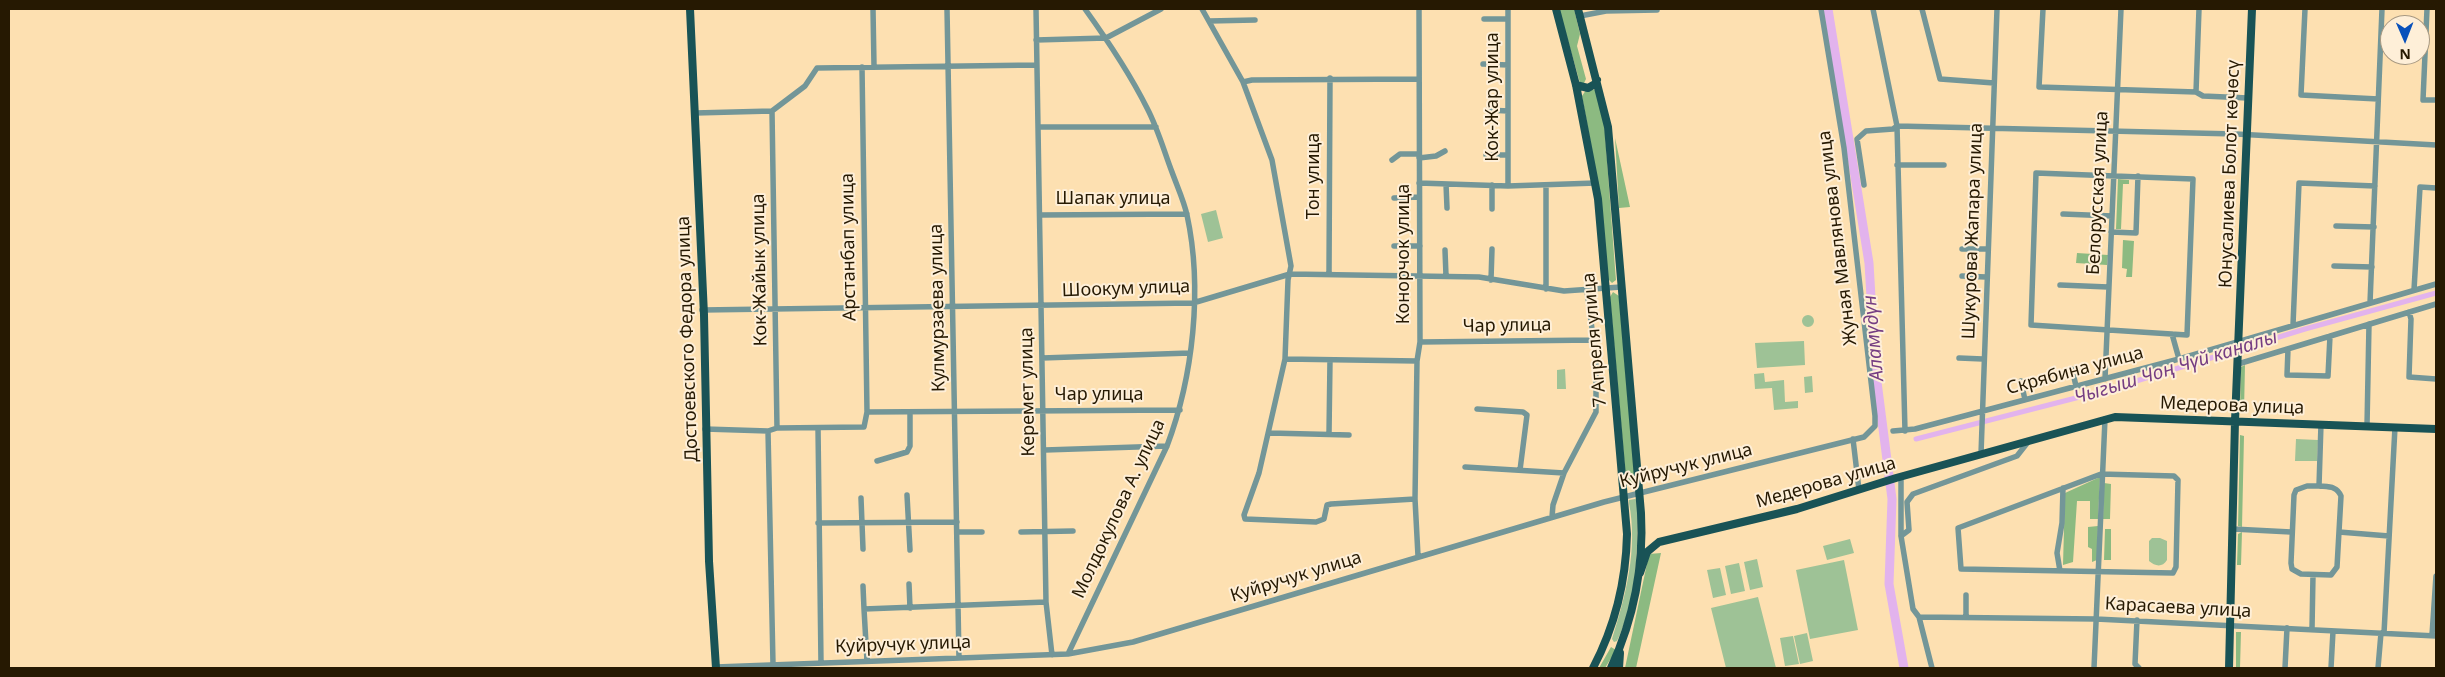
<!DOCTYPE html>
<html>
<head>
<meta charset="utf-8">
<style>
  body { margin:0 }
  #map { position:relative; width:2445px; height:677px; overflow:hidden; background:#fde0b1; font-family:"Noto Sans",sans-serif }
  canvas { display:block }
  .frame { position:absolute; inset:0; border:10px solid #261902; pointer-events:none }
  .north { position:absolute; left:2380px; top:15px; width:50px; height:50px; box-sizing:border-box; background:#feefd8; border:1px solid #a89982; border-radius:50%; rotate:179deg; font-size:14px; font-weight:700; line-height:20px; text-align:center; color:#261902 }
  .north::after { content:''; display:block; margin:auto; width:18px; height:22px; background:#0951bb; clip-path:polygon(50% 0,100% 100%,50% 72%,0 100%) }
</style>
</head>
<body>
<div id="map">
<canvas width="2445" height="677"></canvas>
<div class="frame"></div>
<div class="north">N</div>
</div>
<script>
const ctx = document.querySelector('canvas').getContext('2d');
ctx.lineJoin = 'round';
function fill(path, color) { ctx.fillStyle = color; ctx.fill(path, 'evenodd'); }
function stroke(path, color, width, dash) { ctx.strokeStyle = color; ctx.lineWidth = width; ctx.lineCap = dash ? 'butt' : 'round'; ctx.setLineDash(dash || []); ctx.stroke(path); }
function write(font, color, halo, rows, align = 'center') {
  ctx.font = font + ' "Noto Sans",sans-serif'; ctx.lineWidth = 4; ctx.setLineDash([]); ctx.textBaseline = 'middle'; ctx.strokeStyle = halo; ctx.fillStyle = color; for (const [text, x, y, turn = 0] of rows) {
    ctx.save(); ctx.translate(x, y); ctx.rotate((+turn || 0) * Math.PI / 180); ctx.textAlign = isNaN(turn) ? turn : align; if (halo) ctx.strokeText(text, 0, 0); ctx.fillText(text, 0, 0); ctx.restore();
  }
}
const green = new Path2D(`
  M1216 210 1223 238 1208 242 1201 214Z
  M1802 321a6 6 0 1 1 12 0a6 6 0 1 1-12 0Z
  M1804 341 1805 365 1757 368 1755 343Z
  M1565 369 1566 389H1557V370Z
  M1764 373 1765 382 1784 380 1785 402 1798 401V408L1774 410 1772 388 1755 389 1754 374Z
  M1812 376 1813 392 1805 393 1804 377Z
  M2296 439 2318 440 2317 461H2295Z
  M1635 499 1637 500C1638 548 1638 597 1617 641L1614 642 1612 639C1626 595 1638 549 1629 503V500Z
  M2152 538H2160L2167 541V560C2162 568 2155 566 2149 561V541Z
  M1850 539 1854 553 1827 560 1823 546Z
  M1757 559 1763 587 1750 590 1744 562Z
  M1844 560 1858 630 1810 639 1796 570Z
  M1739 563 1745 591 1731 594 1725 566Z
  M1720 568 1726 595 1713 598 1707 570Z
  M1758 597 1776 668H1726L1711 608Z
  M1807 633 1813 661 1800 664 1794 636Z
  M1793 636 1799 664 1785 666 1780 638Z`);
const forest = new Path2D(`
  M1559 9H1574L1580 34 1577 46 1586 79 1583 85 1580 83Z
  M1586 90H1596L1604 120 1615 268 1616 280 1612 283 1608 279 1600 194 1582 96Z
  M1615 138 1630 207 1619 208Z
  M2118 179 2129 180V184H2123L2121 229H2116Z
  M2123 240 2134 241 2132 277H2126L2127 269 2122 268Z
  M2077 253 2108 255 2107 265 2076 263Z
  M1613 292 1619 296 1635 480 1633 486H1629L1626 481 1610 297Z
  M2245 365 2244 411 2240 410 2241 367Z
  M2240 435 2244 436 2242 527 2238 526Z
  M2100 477 2098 519H2090V501H2077L2073 562 2063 565 2065 493Z
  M2104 483 2111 484 2110 519H2103Z
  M2098 526 2097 560 2092 562V549L2088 547V527Z
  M2105 529H2111V560H2104Z
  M2242 532 2241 565H2237L2238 534Z
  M1661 553 1636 668H1625L1649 554Z
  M2236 632H2241L2240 668H2236Z
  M1611 647 1616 650 1605 668H1599Z`);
const canal = new Path2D(`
  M1916 439 2107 390 2305 329 2436 293`);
const river = new Path2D(`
  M1828 9 1869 263 1875 366 1892 499 1889 584 1904 668`);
const minor = new Path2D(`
  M873 9 874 66
  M947 9 959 658
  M1036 9 1046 602 1052 655
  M1202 9 1243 82 1272 160 1291 266 1288 280 1285 359 1259 473 1244 515 1245 519 1316 522 1324 519 1327 505 1331 504 1415 499
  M1508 9V186
  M1873 9 1897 126 1905 431
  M1922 9 1940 79 1994 83
  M2043 9 2039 87 2196 92 2199 9
  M2305 9 2301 95 2378 99
  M2427 9 2423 100H2436
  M1580 16 1606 11 1657 10
  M1484 19H1508
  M1209 21 1255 20
  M1036 40 1106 38 1161 9
  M1483 64 1508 65
  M1243 82 1252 80 1419 79
  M2196 92 2203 96 2248 98
  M1488 110 1508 111
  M772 111 777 428
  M695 113 772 111 805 86 817 68 1037 65
  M1038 127H1156
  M1486 155H1508
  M1419 158 1436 156 1445 151
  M1392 160 1400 154H1419
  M1897 165H1944
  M2036 173 2193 179 2187 335 2031 325Z
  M1419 183 1508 186 1596 183
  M1446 184 1447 208
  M1864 185 1857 139 1866 131 1893 129 1897 126 2236 134 2436 145
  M1394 198 1419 197
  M1492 209V185
  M2063 214 2112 216
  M1040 215 1187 214
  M2336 226 2374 227
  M2111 232 2136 233 2138 176
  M1394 246H1420
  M1962 249H1987
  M1445 250 1446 276
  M2334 266 2372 267
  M1329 274 1330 78
  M1962 276 1986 277
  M1491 280 1492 249
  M2060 285 2108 287
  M1546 289V185
  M2414 290 2420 187 2436 188
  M2370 303 2382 9
  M702 310 1193 303 1290 274 1479 277 1564 291 1621 287
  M2409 312 2411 319 2409 377 2436 379
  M2293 325 2299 183 2375 186
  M2172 334 2179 359
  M1420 342 1595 340
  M2288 349 2287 375 2328 376 2330 336
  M1042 358 1190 353
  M1959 358 1983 359
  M1285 359 1417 361
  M2238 364 2436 304
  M2072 369 2076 386
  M2105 379 2121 9
  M2021 381 2025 400
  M1477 409 1523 412 1527 415 1520 470
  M867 412 1180 410
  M2367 426 2369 324
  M818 428 821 663
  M705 429 768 431 777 428 864 427 867 412 862 67
  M768 431 773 664
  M1893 431 1915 429 2179 359 2436 284
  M1270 433 1349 435
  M1329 434 1330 360
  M1853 439 1859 490
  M1045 450 1167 446
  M1981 454 1997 9
  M877 461 907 452 910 446V412
  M1465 467 1564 473
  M2101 474 2174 476 2178 480 2176 567 2173 573 1961 569 1958 528Z
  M1901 477V536L1913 609 1919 617 1932 668
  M2319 486C2329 487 2337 486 2341 496L2337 567 2331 575 2301 574 2292 569 2291 563 2294 495 2296 490 2307 486Z
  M2319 486 2321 424
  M907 495 910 550
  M861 498 863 549
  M1552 517 1553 505 1564 473 1596 412V359L1587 291
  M818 523 957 522
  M2233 529 2291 532
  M957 532H982
  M1021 532 1073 531
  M2339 532 2389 536
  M1901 536 1909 530 1907 502 1913 494 2017 456 2028 442
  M1418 556 1415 499 1417 361 1420 342 1419 9
  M2060 571 2057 553 2062 523 2063 488
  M909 584 910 608
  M863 586 864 609
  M1919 617 2096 619 2436 636
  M1966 617V595
  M2137 620 2135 664 2139 668
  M2312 629 2313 575
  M2384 633 2395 427
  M2432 635 2436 576
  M1068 654 1167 446C1193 377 1203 289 1187 215 1184 201 1177 186 1172 172 1164 151 1158 129 1147 108 1130 74 1108 41 1085 9
  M867 661 864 609 1046 602
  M716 667 1068 654 1133 642 1604 502 1864 437 1875 426V416L1844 148 1821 9
  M2094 668 2105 419
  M2285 668 2287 628
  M2331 668 2333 631
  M2378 668 2381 633`);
const major = new Path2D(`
  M690 9 704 315 709 561 716 668
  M1556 9 1576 85 1598 199 1627 534C1626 582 1615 626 1593 668
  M1578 9 1608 127 1641 513C1644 568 1634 618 1611 668
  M1576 85 1588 88 1595 84 1597 80
  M1640 573 1647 552 1659 542 1797 509 1896 478 2115 417 2436 429
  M1619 668 1620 653
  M2229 668 2235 421 2252 9`);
const streetNames = [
  ["Кок-Жар улица",1493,97,-90],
  ["Юнусалиева Болот көчөсү",2230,174,-88],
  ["Тон улица",1314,176,-90],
  ["Белорусская улица",2098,193,-87],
  ["Шапак улица",1113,199],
  ["Шукурова Жапара улица",1973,231,-88],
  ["Жуная Мавлянова улица",1838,238,-97],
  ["Арстанбап улица",849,247,-91],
  ["Конорчок улица",1404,254,-90],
  ["Кок-Жайык улица",760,270,-91],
  ["Шоокум улица",1126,289,-2],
  ["Кулмурзаева улица",938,308,-91],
  ["Чар улица",1507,326,-1],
  ["Достоевского Федора улица",688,339,-92],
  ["7 Апреля улица",1595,340,-95],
  ["Скрябина улица",2075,371,-15],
  ["Керемет улица",1028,392,-91],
  ["Чар улица",1099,395],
  ["Медерова улица",2232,406,2],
  ["Куйручук улица",1686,466,-14],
  ["Медерова улица",1826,483,-16],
  ["Молдокулова А. улица",1119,509,-65],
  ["Куйручук улица",1296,577,-17],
  ["Карасаева улица",2178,608,3],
  ["Куйручук улица",903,645,-2]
];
const waterNames = [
  ["Аламүдүн",1874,338,-95],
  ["Чыгыш Чоң Чүй каналы",2176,368,-17]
];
fill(green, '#9ec296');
fill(forest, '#8cba81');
stroke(canal, '#e2b3ed', 5);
stroke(river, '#e2b3ed', 9);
stroke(minor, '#739698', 5.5);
stroke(major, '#195356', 8);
write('18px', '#261902', '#feefd8', streetNames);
write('italic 19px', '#753d82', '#feefd8', waterNames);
</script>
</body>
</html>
